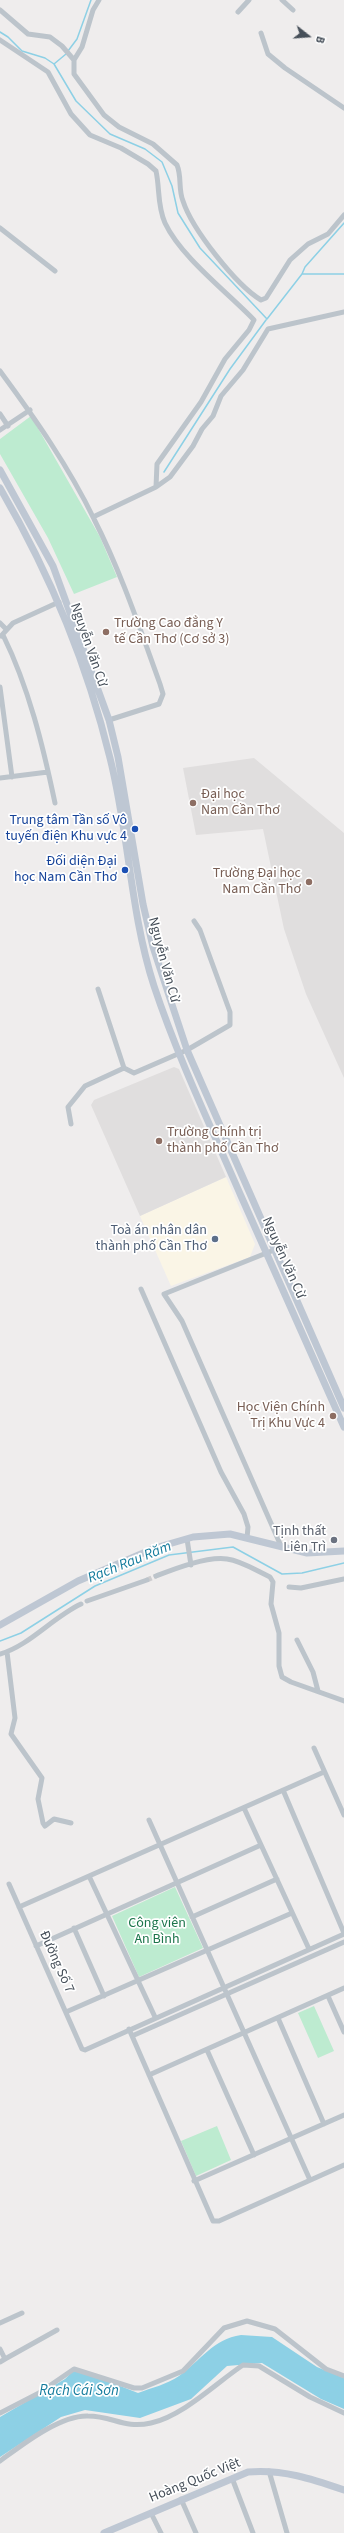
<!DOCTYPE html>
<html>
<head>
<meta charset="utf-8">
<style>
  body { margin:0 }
  #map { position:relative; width:344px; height:2533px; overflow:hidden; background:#efeded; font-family:"Source Sans 3",sans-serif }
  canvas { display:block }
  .north { position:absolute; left:288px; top:16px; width:40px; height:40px; -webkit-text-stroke:3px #fff; paint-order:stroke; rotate:107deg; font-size:11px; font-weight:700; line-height:16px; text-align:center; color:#464f59 }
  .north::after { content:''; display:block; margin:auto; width:14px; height:18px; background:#464f59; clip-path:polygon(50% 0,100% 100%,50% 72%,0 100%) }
</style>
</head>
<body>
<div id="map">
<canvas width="344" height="2533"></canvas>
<div class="north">B</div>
</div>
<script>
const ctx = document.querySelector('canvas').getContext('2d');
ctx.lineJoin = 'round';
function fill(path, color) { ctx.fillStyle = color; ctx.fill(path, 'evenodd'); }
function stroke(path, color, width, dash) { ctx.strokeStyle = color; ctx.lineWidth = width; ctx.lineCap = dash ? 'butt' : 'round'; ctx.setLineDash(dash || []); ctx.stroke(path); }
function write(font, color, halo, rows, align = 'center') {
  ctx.font = font + ' "Source Sans 3",sans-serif'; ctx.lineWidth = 3.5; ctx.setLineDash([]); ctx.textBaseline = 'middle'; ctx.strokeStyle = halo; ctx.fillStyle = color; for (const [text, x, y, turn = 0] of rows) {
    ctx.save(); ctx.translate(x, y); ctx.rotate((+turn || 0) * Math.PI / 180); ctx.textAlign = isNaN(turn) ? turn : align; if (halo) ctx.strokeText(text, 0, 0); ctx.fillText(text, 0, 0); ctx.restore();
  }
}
const commercial = new Path2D(`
  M226 1177 255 1244 250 1257 171 1286 140 1216Z`);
const education = new Path2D(`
  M254 758 344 833V1078L306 994 284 929 263 829 196 835 183 768Z
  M174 1067 179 1069 226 1177 140 1216 91 1105 94 1100Z`);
const green = new Path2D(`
  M31 416 100 537 117 577 74 594 48 538 0 454V439Z
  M175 1887 203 1948 139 1977 112 1916Z
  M314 2006 334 2051 318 2058 298 2013Z
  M217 2126 231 2160 196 2176 181 2141Z`);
const water = new Path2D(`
  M241 2335 272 2337 317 2367 344 2378V2409L321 2399 262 2363 227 2366 191 2399 140 2418 85 2410 61 2417 0 2457V2417L65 2379 72 2372 82 2371 138 2393C151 2388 168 2384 179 2376 200 2361 213 2339 241 2335Z`);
const stream = new Path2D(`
  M0 32 8 37 22 51 45 58 54 64 76 101 110 134 145 149 162 162 172 186 178 213 200 248 267 319 302 274 305 267 344 223
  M68 51 77 39 91 0
  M54 64 66 54
  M302 274H344
  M164 472 230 369 266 320
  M0 1641 21 1633 95 1586 169 1555 233 1547 282 1574 302 1573 344 1563`);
const streetTunnel = new Path2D(`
  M147 1580 156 1576`);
const street = new Path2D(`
  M99 0 93 10 82 47 74 60V74L104 115 119 127 153 144 177 165C182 177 178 189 183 201 192 229 236 285 261 300L266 298 290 260 308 244 328 234 344 215
  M282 0 293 10
  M0 10 28 34 50 37 62 46 74 60
  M238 12 249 0
  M261 33 268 54 285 68 344 108
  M0 40 48 72 71 114 90 135 121 148 148 164 156 171C160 189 157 205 165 223 181 257 227 292 254 320L249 330 225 359 201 402 157 464 156 487
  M0 228 55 271
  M0 371C34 417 69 467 94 519 121 572 140 629 160 684L163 694 159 704 109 720
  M0 414 8 426
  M0 430 30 410
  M93 517 156 487 170 477 193 446 202 429 213 416 221 396 243 370 268 329 344 312
  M0 623 6 629
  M3 635C29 688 43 746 55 803
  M1 636 13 623 59 602
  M0 687 12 777
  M0 778 48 772
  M98 989 124 1068 134 1073 187 1050 230 1025V1012L200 930 194 921
  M71 1124 68 1107 85 1086 124 1068
  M274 1250 164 1294 182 1321 281 1546
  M141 1289 221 1472 244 1514 248 1527 247 1538
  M187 1539 191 1565
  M156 1576C174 1569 207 1556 227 1559 242 1561 257 1571 270 1577L273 1582 271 1604 279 1633V1666L282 1677 291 1682 344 1701
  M289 1587 301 1588 344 1579
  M87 1601 147 1580
  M297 1640 313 1672 318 1691
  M7 1652 15 1718 11 1734 42 1778 38 1799 43 1823 45 1826 54 1819 71 1823
  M0 1654C29 1646 53 1617 81 1604
  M314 1748 344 1815
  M283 1790 344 1933
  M244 1808 309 1949
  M149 1820 310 2180
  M89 1876 155 2017
  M9 1884 82 2049 85 2050 344 1934
  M19 1907 324 1772
  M192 1917 277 1879
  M74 1928 104 1996
  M36 1946 261 1845
  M328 1996 344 2032
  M66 2012 292 1913
  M278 2018 324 2124
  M129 2029 213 2221H219L344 2165
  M132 2036 344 1942
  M207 2050 254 2155
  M149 2075 344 1988
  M194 2181 344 2115
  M0 2323 22 2313
  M0 2349 5 2359 0 2362
  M5 2359 57 2330
  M0 2413 39 2393 74 2369 134 2388H142L183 2371 224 2328 247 2321 275 2329 326 2369 344 2376
  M0 2461C22 2445 60 2415 88 2416 113 2416 124 2429 151 2423 183 2416 216 2383 243 2365L259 2366 310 2397 344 2413
  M269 2471 287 2533
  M232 2478 253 2533
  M181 2499 196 2533
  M151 2513 161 2533`);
const secondary = new Path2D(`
  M0 470 53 566 109 720 118 757 143 904 153 947 187 1050 344 1408
  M0 488C49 572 87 663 110 758 129 833 130 912 154 986 178 1058 211 1127 241 1196 276 1273 309 1350 344 1427
  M0 1625 78 1581 155 1548 193 1537 230 1534 307 1553 344 1551
  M104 2533 248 2472C283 2469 312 2479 344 2490`);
const markers = [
  [106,632,4,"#8d6e63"],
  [193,803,4,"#8d6e63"],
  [135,829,4,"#1a4fb4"],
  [125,870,4,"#1a4fb4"],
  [309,882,4,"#8d6e63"],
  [159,1141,4,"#8d6e63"],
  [215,1239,4,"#5c6f8a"],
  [333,1416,4,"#8d6e63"],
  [334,1540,4,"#6b7280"]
];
const educationNames = [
  ["Trường Cao đẳng Y",114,624],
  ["tế Cần Thơ (Cơ sở 3)",114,640],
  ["Đại học",201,795],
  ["Nam Cần Thơ",201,811],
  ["Trường Đại học",301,874,"right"],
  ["Nam Cần Thơ",301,890,"right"],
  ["Trường Chính trị",167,1133],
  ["thành phố Cần Thơ",167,1149],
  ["Học Viện Chính",325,1408,"right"],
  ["Trị Khu Vực 4",325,1424,"right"]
];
const streetNames = [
  ["Nguyễn Văn Cừ",88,645,71],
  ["Nguyễn Văn Cừ",163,960,75],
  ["Nguyễn Văn Cừ",283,1258,66],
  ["Đường Số 7",56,1962,66],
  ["Hoàng Quốc Việt",195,2481,-22]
];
const transitNames = [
  ["Trung tâm Tần số Vô",127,821],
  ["tuyến điện Khu vực 4",127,837],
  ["Đối diện Đại",117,862],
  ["học Nam Cần Thơ",117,878]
];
const serviceNames = [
  ["Toà án nhân dân",207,1231],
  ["thành phố Cần Thơ",207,1247]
];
const worshipNames = [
  ["Tịnh thất",326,1532],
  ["Liên Trì",326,1548]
];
const parkNames = [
  ["Công viên",157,1924],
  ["An Bình",157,1940]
];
const waterNames = [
  ["Rạch Rau Răm",130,1563,-22],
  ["Rạch Cái Sơn",79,2392]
];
fill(commercial, '#faf5e6');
fill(education, '#e0dede');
fill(green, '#bdebd0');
fill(water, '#8dd0e5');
stroke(stream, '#8dd0e5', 1.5);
stroke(streetTunnel, '#cdcdcf', 5, [5, 2.5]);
stroke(street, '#bcc4cb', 5);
stroke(secondary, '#bec7d3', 7);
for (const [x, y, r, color] of markers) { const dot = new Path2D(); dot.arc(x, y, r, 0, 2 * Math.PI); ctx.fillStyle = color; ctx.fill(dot); stroke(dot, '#fff', 1.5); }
write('14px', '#785e54', '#fff', educationNames, 'left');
write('14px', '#464f59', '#fff', streetNames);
write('14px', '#164399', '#fff', transitNames, 'right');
write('14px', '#4e5e75', '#fff', serviceNames, 'right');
write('14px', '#5b616d', '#fff', worshipNames, 'right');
write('14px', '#1c754b', '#fff', parkNames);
write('italic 15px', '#157c9d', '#fff', waterNames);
</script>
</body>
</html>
